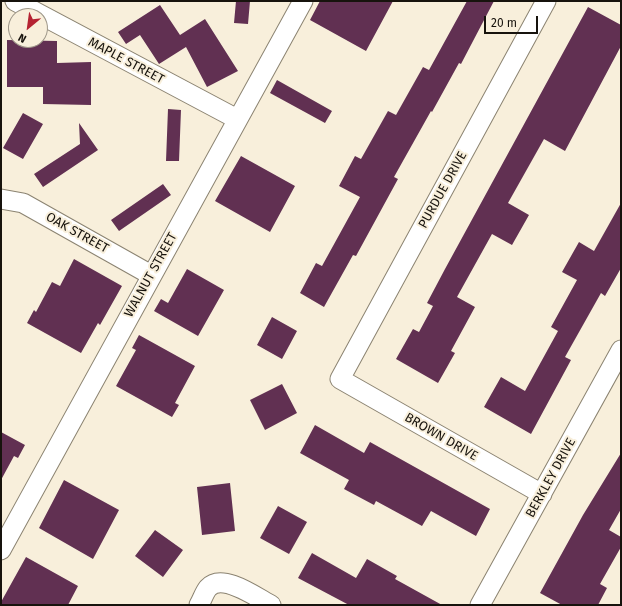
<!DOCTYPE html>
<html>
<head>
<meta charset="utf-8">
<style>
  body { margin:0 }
  #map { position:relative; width:622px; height:606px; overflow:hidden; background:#f8efdb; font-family:"Fira Sans",sans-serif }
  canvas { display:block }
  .frame { position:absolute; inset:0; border:2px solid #17130d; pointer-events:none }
  .north { position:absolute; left:8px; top:8px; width:40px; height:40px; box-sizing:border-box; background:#f8efdb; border:1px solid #9e9789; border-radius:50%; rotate:209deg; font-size:11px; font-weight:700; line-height:16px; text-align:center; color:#17130d }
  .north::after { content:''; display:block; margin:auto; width:14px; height:18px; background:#b52332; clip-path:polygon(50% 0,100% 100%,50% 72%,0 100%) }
  .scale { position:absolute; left:484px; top:16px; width:54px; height:18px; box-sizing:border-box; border:2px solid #17130d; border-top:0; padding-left:5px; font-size:12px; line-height:14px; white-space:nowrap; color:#17130d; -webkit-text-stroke:3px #f8efdb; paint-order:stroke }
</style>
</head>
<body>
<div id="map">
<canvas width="622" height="606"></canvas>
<div class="frame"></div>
<div class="north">N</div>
<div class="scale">20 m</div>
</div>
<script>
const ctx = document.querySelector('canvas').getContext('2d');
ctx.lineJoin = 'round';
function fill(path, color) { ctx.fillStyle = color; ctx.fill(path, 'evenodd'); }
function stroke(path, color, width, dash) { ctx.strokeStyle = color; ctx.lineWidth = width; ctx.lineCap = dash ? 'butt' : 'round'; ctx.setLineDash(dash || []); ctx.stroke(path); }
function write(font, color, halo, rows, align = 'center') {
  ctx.font = font + ' "Fira Sans",sans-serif'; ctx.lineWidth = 4; ctx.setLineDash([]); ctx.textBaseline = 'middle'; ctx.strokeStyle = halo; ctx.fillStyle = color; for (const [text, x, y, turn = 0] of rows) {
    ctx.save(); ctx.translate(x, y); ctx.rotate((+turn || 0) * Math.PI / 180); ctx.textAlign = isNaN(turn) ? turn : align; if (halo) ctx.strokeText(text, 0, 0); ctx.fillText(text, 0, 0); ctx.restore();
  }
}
const building = new Path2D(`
  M236 1H250L248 24 234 23Z
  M320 1H393L366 51 310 20Z
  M467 1H494L461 64 459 63 432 112 431 111 394 177 398 179 356 256 353 255 324 307 300 293 316 263 322 266 360 197 339 186 355 156 361 159 388 111 396 115 423 67 429 70Z
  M160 5 180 35 205 19 238 71 207 87 186 47 159 64 140 35 126 44 118 32Z
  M588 7 621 25V46L565 151 544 139 508 203 529 215 512 245 492 234 457 297 475 307 451 351 455 353 438 383 396 359 413 329 419 332 433 306 427 303 445 269Z
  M7 40 57 41V63L91 62V105L43 104V87H7Z
  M277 80 332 111 325 123 270 93Z
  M168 109 181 110 179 161H166Z
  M23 113 43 124 23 159 3 148Z
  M79 123 98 150 43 187 34 174 80 144Z
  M241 156 295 186 270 232 215 201Z
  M163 184 171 195 119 231 111 220Z
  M621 203V268L605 296 601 293 565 357 571 360 531 434 484 407 501 377 525 391 558 331 551 327 577 280 562 272 579 242 594 251Z
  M74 259 122 286 100 325 98 323 81 353 27 323 34 310 36 312 52 282 60 286Z
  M187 269 224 290 198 336 154 311 161 299 168 303Z
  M272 317 297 331 282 359 257 345Z
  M139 335 195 366 175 403 179 405 172 417 116 386 136 350 132 348Z
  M282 384 297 413 265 430 250 400Z
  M315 425 364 453 370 442 490 509 476 536 431 511 422 526 376 501 374 505 344 489 349 480 300 453Z
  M1 432 25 445 18 458 14 456 1 480Z
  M621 453V509L609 530 621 537V547L600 584 607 588 598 605H562L540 593 583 515Z
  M64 480 119 510 93 559 39 528Z
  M230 483 235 531 202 535 197 487Z
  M278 506 307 522 289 554 260 538Z
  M155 530 183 550 163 577 135 556Z
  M312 553 356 578 367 559 397 576 395 579 442 605H349L298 578Z
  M26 557 78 586 68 605H1V602Z`);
const minor = new Path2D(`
  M15 1 237 119
  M1 199 23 203 151 275
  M542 494 340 379 546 1
  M1 550 303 1
  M199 605C202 600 204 593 208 588 222 572 256 597 271 605
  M480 605 621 350`);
const streetNames = [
  ["MAPLE STREET",126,61,28],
  ["PURDUE DRIVE",443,190,-61],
  ["OAK STREET",77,233,29],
  ["WALNUT STREET",151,275,-61],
  ["BROWN DRIVE",441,437,30],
  ["BERKLEY DRIVE",551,478,-61]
];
fill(building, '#613052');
stroke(minor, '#8b8371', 21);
stroke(minor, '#fff', 19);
write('13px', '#17130d', '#f8efdb', streetNames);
</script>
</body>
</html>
